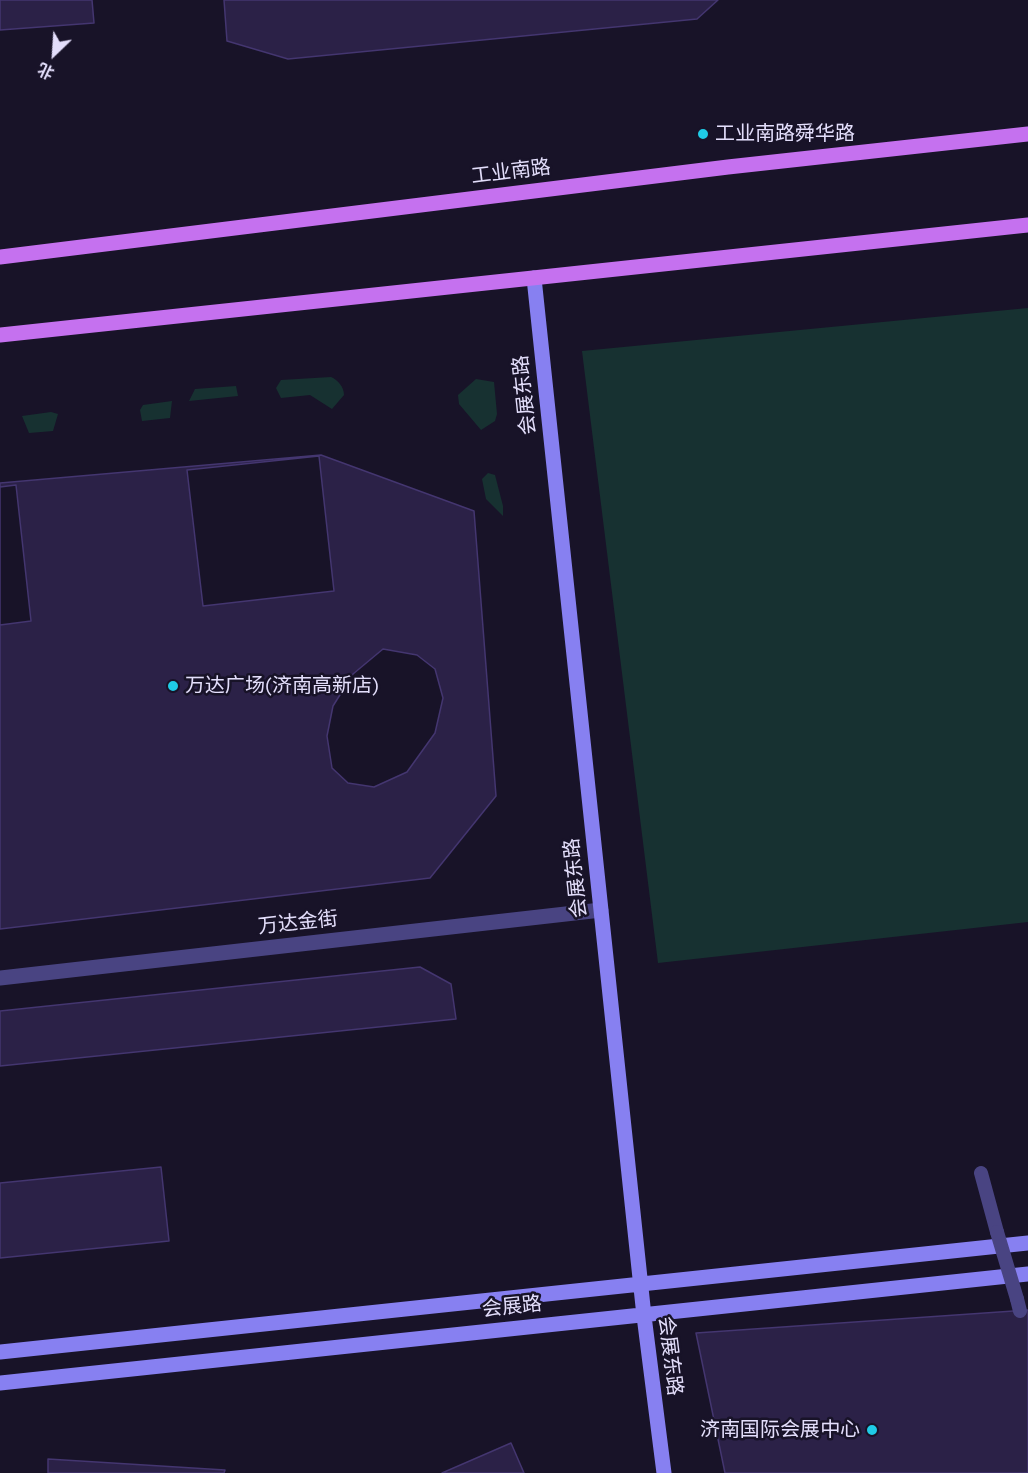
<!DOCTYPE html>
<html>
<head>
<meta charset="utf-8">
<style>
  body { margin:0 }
  #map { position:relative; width:1028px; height:1473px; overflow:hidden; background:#181328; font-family:"Work Sans","Noto Sans SC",sans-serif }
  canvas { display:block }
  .north { position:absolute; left:24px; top:24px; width:60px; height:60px; -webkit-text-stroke:4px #181328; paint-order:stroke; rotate:205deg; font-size:16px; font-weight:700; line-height:24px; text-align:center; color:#e3defb }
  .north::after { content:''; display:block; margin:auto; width:21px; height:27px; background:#e3defb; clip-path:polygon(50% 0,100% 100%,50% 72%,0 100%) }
</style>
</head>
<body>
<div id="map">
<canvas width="1028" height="1473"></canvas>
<div class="north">北</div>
</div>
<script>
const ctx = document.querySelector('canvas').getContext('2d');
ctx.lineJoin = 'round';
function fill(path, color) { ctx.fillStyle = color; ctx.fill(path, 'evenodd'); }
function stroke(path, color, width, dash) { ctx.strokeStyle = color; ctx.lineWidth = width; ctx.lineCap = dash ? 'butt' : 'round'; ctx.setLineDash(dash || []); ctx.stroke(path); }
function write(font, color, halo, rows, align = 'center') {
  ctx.font = font + ' "Work Sans","Noto Sans SC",sans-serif'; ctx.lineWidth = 5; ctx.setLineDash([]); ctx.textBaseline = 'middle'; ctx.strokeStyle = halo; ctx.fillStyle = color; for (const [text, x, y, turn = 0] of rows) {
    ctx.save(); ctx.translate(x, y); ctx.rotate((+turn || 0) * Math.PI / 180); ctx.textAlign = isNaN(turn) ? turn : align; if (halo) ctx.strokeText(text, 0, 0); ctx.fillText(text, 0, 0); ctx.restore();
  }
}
const green = new Path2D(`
  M1028 308V922L658 963 582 351Z
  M331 377C338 380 344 387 344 395L332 409 310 395 281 398 276 388 281 380Z
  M476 379 494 382 497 414 495 421 481 430 459 404 458 395Z
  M236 386 238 396 189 401 195 389Z
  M172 401 170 418 142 421 140 410 143 405Z
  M51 412 58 414 53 431 29 433 22 416Z
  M488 473 495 475 503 506V516L486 499 482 479Z`);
const building = new Path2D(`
  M0 0H92L94 23 0 30Z
  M224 0H718L697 19 288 59 227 41Z
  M321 455 474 511 496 796 430 878 0 929V483ZM383 649 417 655 435 669 443 698 435 733 407 772 374 787 348 783 332 768 327 736 333 706 353 674Z
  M319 456 334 591 203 606 187 470Z
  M16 485 31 621 0 625V487Z
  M420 967 451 984 456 1019 0 1066V1011Z
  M161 1167 169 1241 0 1258V1183Z
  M1028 1310V1473H725L696 1333Z
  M511 1443 524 1473H442Z
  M48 1459 225 1470 224 1473H48Z`);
const lane = new Path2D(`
  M981 1173 997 1232
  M1017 1299 1020 1311`);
const street = new Path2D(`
  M0 978 601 910`);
const secondary = new Path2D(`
  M534 278 644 1316 664 1473
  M0 1352 1028 1243
  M0 1383 1028 1274`);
const primary = new Path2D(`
  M0 257 728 167 1028 134
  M0 335 1028 225`);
const laneBridge = new Path2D(`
  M997 1232 1017 1299`);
const markers = [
  [703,134,6,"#1fcbe6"],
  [173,686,6,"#1fcbe6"],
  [872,1430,6,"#1fcbe6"]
];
const poiNames = [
  ["工业南路舜华路",715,134],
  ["万达广场(济南高新店)",185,686],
  ["济南国际会展中心",860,1430,"right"]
];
const streetNames = [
  ["工业南路",511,172,-7],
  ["会展东路",525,395,-96],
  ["会展东路",576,878,-96],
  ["万达金街",298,923,-6],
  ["会展路",512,1307,-6],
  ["会展东路",670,1356,83]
];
fill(green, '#173131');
fill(building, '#2b2147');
stroke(building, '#443670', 1.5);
stroke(lane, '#494482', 14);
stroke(street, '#494482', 15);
stroke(secondary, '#8780f1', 15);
stroke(primary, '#c571ef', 15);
stroke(laneBridge, '#494482', 14);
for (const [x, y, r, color] of markers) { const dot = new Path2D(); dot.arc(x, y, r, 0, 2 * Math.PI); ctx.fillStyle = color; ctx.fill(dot); stroke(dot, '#181328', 2); }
write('20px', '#e3defb', '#181328', poiNames, 'left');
write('20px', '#e3defb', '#181328', streetNames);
</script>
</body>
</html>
